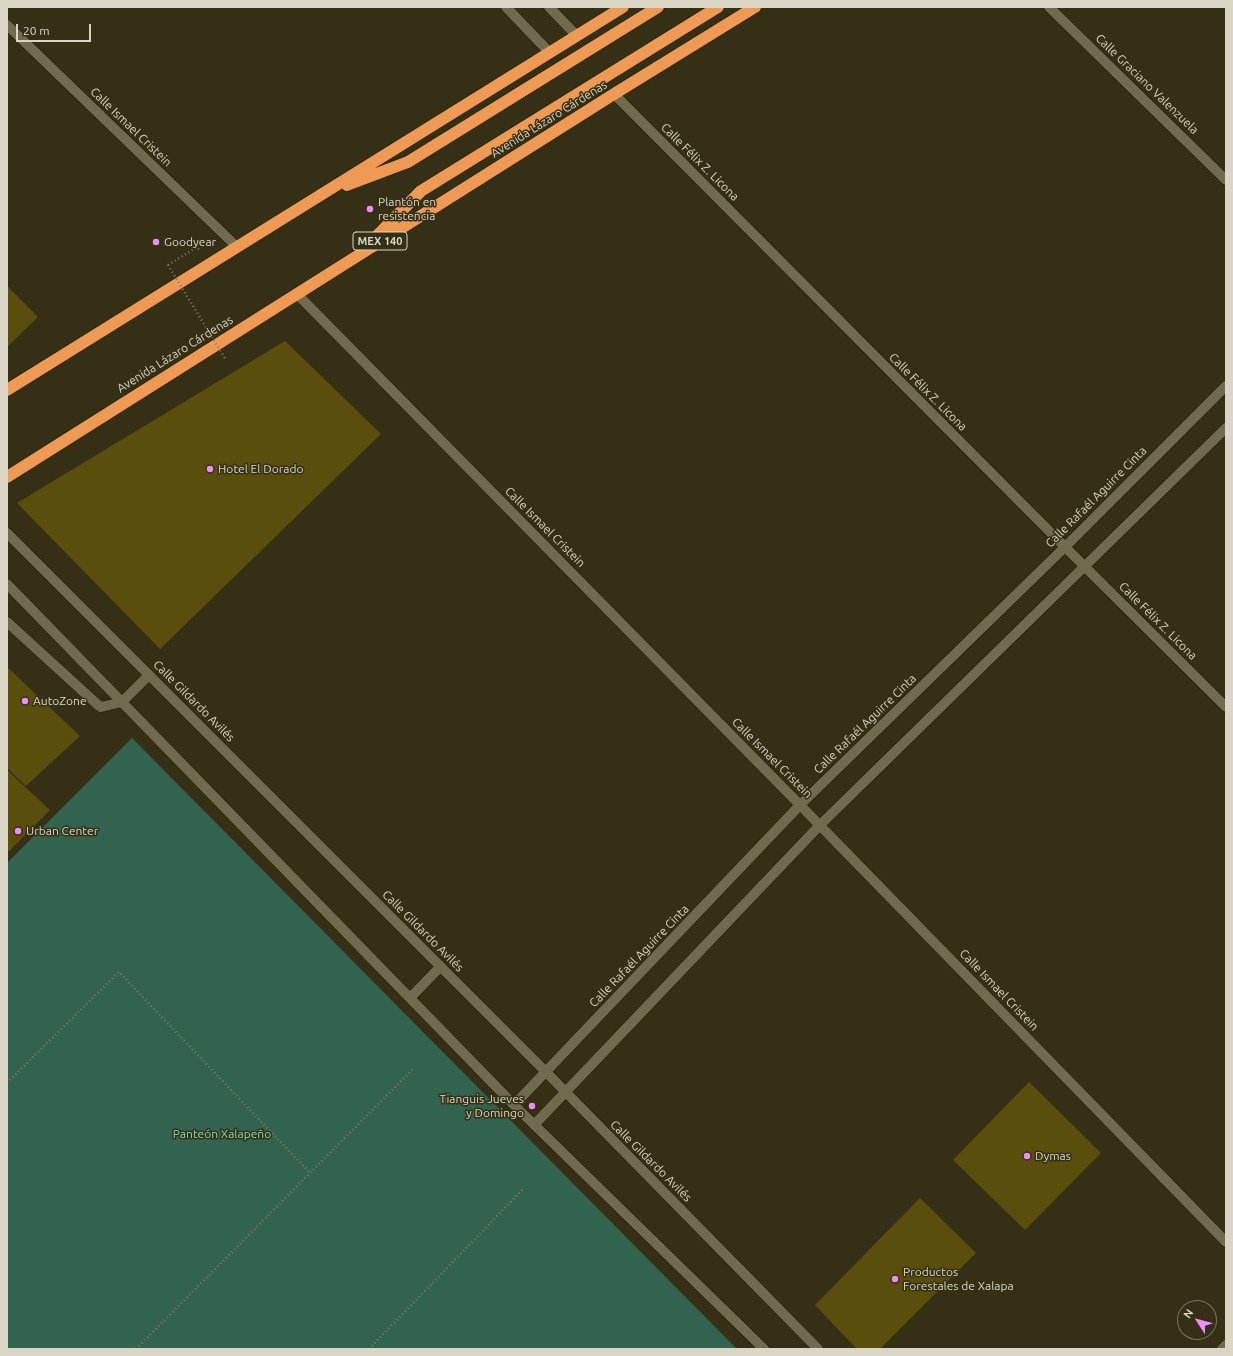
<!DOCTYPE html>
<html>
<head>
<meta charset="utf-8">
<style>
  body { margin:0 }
  #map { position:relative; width:1233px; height:1356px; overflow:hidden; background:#353015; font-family:Ubuntu,sans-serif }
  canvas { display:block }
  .frame { position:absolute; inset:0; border:8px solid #d9d6c6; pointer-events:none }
  .north { position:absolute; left:1177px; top:1300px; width:40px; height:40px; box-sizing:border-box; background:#353015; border:1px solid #77725c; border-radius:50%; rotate:306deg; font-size:11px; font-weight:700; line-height:16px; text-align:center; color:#d9d6c6 }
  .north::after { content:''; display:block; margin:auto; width:14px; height:18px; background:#eb8dfb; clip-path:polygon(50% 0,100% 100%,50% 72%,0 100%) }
  .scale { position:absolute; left:16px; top:24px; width:75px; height:18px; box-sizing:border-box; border:2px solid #d9d6c6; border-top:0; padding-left:5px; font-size:12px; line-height:14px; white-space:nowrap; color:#d9d6c6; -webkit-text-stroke:3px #353015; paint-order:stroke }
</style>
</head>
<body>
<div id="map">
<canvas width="1233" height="1356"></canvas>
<div class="frame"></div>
<div class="north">N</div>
<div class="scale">20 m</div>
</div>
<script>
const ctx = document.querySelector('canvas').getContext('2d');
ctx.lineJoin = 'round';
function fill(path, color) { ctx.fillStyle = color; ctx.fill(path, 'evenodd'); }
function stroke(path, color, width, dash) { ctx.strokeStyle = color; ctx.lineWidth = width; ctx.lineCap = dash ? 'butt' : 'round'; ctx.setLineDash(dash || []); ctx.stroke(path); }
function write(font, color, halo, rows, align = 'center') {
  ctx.font = font + ' Ubuntu,sans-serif'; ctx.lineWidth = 3; ctx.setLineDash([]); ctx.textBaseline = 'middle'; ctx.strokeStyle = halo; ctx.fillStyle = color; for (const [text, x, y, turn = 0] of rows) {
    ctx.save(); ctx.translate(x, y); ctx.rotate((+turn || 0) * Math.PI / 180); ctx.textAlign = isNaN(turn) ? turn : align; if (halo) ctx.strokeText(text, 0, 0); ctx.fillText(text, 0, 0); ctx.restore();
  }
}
const green = new Path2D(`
  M132 738 737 1349H7V863Z`);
const building = new Path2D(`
  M7 286 38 317 7 347Z
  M285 341 381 434 160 649 17 503Z
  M7 667 80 736 26 786 7 768Z
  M7 770 50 810 7 853Z
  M1029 1082 1101 1153 1025 1230 953 1160Z
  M920 1198 976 1253 880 1349H857L815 1305Z`);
const path = new Path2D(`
  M168 265 197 247 199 250
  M7 1083 119 972 310 1173
  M136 1349 413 1069
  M369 1349 524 1188`);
const lane = new Path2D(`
  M7 622 98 705 101 707 122 702 149 675`);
const street = new Path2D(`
  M506 7 550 53
  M549 7 577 36
  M1049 7 1226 180
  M7 25 237 247
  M614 94 1065 547 1226 707
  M297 294 800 805 1226 1242
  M7 533 546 1072 818 1349
  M7 584 514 1105 764 1349
  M410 998 440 967
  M514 1105 800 805 1065 547 1226 386
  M534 1125 820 825 1226 428
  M1222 1349 1226 1345`);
const highway = new Path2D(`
  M347 185 408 162 658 7
  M373 240 421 191 718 7
  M7 390 623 7
  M7 477 614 94 755 7`);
const pathBridge = new Path2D(`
  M168 265 226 360`);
const markers = [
  [370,209,4,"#eb8dfb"],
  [156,242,4,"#eb8dfb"],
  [210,469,4,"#eb8dfb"],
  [25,701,4,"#eb8dfb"],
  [18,831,4,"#eb8dfb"],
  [532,1106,4,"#eb8dfb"],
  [1027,1156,4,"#eb8dfb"],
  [895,1279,4,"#eb8dfb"]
];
const shields = [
  [380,241,54]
];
const shieldNames = [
  ["MEX 140",380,241]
];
const streetNames = [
  ["Calle Graciano Valenzuela",1147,84,44],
  ["Avenida Lázaro Cárdenas",549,119,-32],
  ["Calle Ismael Cristein",131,127,44],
  ["Calle Félix Z. Licona",700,162,45],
  ["Avenida Lázaro Cárdenas",175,354,-32],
  ["Calle Félix Z. Licona",928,392,45],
  ["Calle Rafaél Aguirre Cinta",1096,497,-45],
  ["Calle Ismael Cristein",545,527,45],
  ["Calle Félix Z. Licona",1158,621,45],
  ["Calle Gildardo Avilés",194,701,45],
  ["Calle Rafaél Aguirre Cinta",865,724,-44],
  ["Calle Ismael Cristein",772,758,45],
  ["Calle Gildardo Avilés",423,931,45],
  ["Calle Rafaél Aguirre Cinta",639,956,-46],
  ["Calle Ismael Cristein",999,990,46],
  ["Calle Gildardo Avilés",651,1161,45]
];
const poiNames = [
  ["Plantón en",378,202],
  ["resistencia",378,216],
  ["Goodyear",164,242],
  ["Hotel El Dorado",218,469],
  ["AutoZone",33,701],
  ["Urban Center",26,831],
  ["Tianguis Jueves",524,1099,"right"],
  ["y Domingo",524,1113,"right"],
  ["Dymas",1035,1156],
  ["Productos",903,1272],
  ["Forestales de Xalapa",903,1286]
];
const parkNames = [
  ["Panteón Xalapeño",222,1134]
];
fill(green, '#31634e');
fill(building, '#594e0c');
stroke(lane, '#1d1800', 11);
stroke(street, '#1d1800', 11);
stroke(highway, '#1d1800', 13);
stroke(path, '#7f7a64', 2.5, [1, 3]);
stroke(lane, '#706b4e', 10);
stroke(street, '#706b4e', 10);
stroke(highway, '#ee9954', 12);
stroke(pathBridge, '#7f7a64', 2.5, [1, 3]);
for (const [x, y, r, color] of markers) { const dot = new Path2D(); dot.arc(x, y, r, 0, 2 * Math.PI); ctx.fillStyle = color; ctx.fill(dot); stroke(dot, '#353015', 1.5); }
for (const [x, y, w] of shields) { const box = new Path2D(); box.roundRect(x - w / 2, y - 9, w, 18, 3); ctx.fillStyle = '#353015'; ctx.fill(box); stroke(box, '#d9d6c6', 1); }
write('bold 11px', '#d9d6c6', null, shieldNames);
write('12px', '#d9d6c6', '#353015', streetNames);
write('12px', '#d9d6c6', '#353015', poiNames, 'left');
write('12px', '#7ee0b7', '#353015', parkNames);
</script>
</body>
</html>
